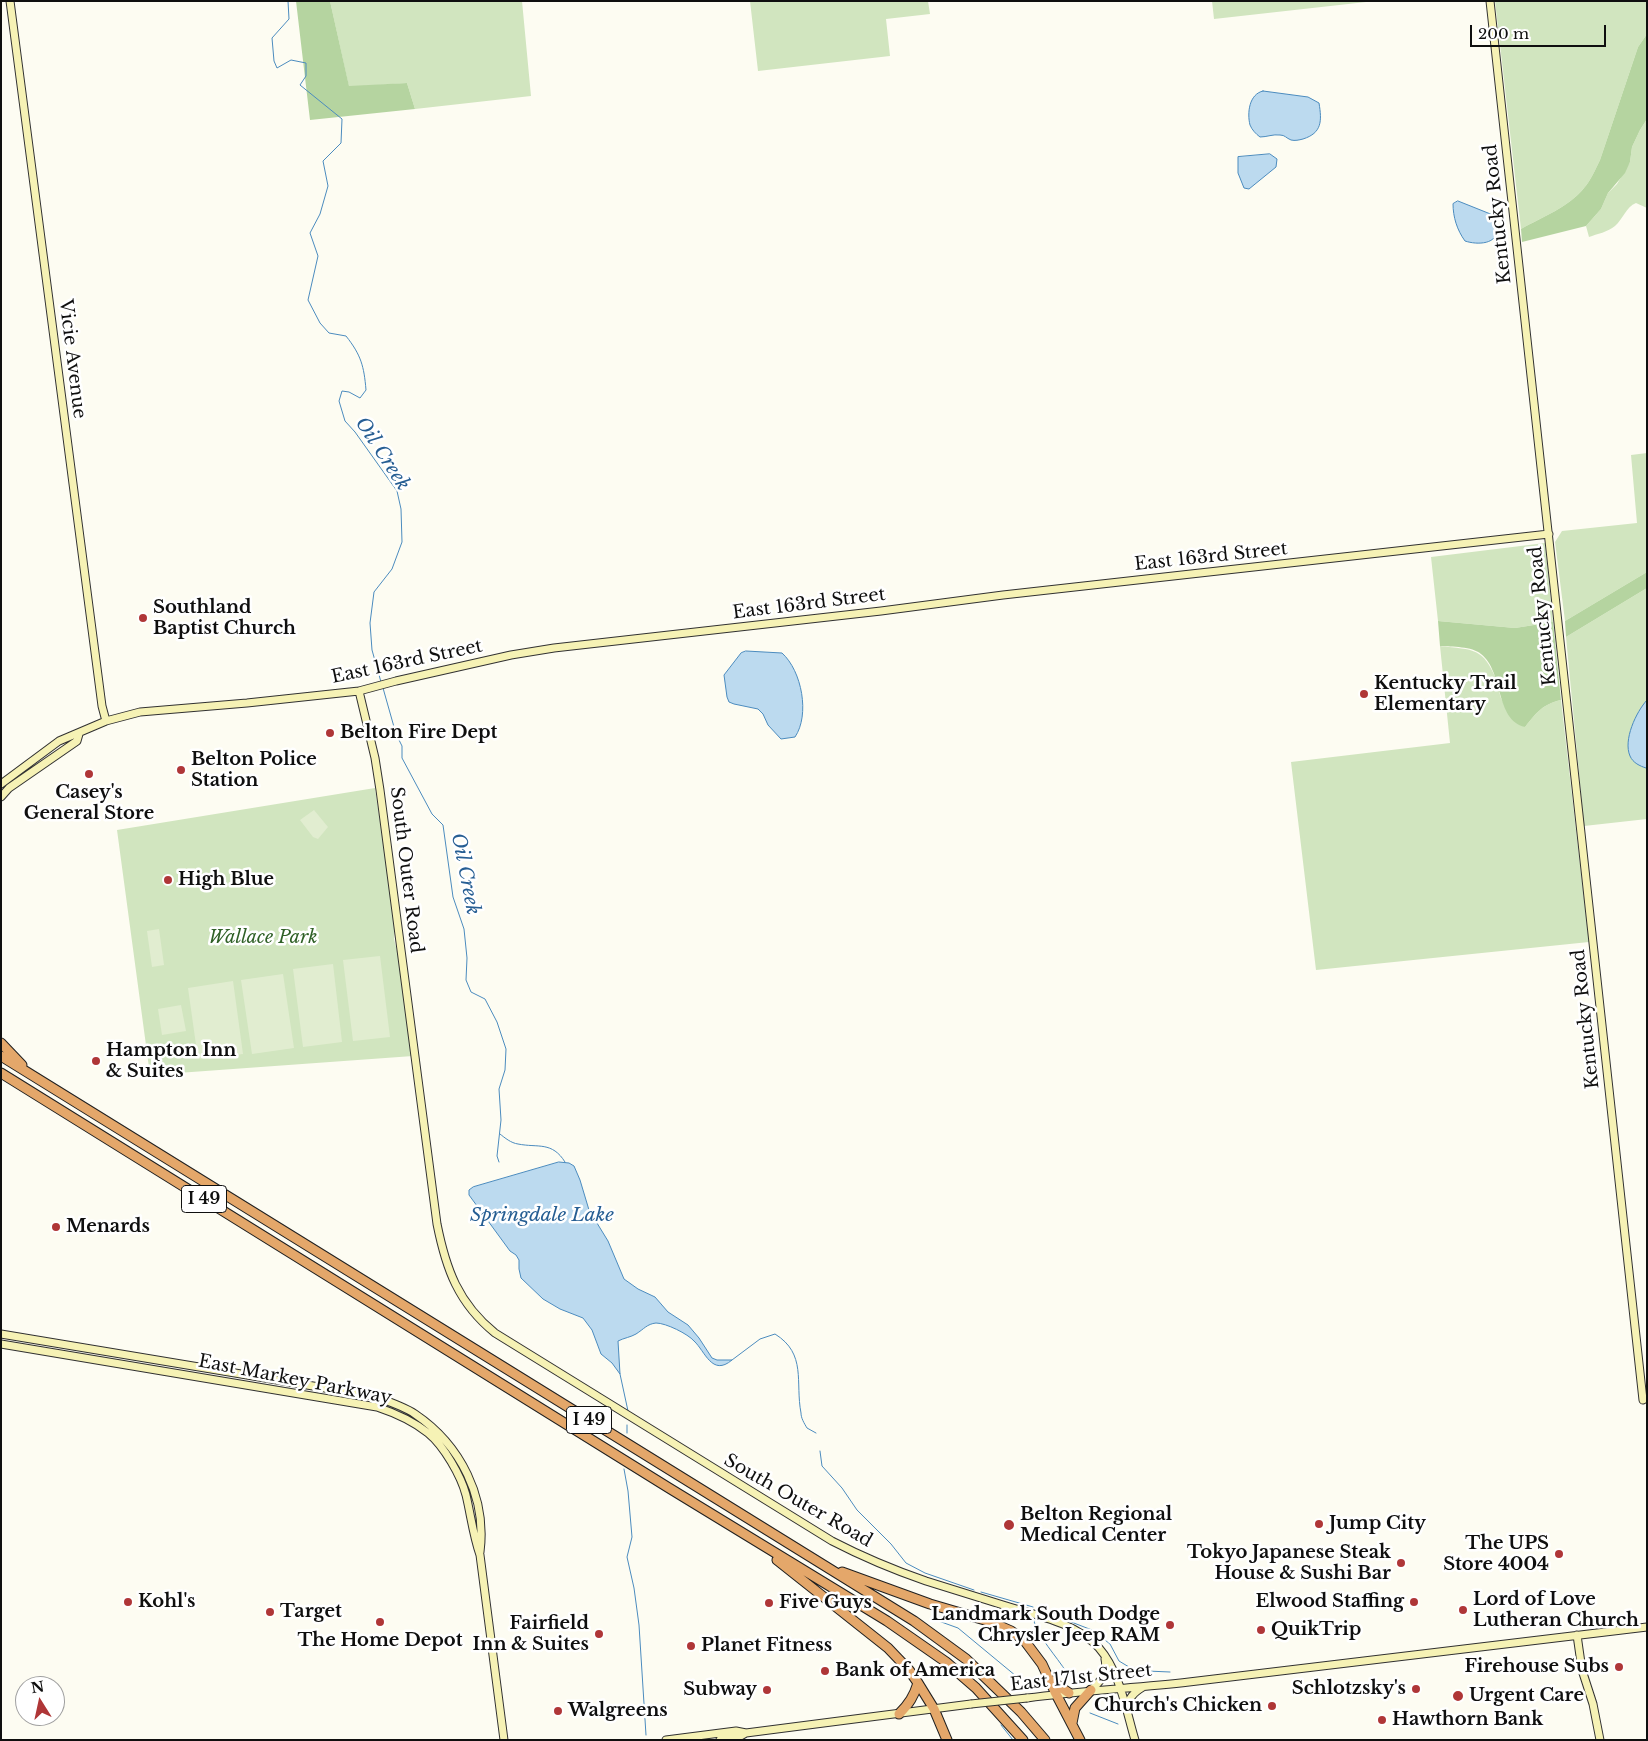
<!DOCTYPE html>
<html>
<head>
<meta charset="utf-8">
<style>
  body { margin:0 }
  #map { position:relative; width:1648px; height:1741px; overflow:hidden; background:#fdfcf2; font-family:"Libre Baskerville",serif }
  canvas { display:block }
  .frame { position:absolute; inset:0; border:2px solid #0f0f0f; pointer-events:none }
  .north { position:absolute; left:15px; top:1676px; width:50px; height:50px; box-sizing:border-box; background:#fff; border:1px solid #9f9f9f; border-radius:50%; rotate:350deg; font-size:14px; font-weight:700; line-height:20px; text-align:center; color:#0f0f0f }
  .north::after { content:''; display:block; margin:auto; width:18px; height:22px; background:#af3637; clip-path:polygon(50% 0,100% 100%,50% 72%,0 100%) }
  .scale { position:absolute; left:1470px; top:25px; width:136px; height:22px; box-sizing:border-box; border:2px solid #0f0f0f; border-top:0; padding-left:6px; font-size:15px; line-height:18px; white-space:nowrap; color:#0f0f0f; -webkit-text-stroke:4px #fff; paint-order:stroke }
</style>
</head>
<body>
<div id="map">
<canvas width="1648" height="1741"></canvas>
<div class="frame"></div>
<div class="north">N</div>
<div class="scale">200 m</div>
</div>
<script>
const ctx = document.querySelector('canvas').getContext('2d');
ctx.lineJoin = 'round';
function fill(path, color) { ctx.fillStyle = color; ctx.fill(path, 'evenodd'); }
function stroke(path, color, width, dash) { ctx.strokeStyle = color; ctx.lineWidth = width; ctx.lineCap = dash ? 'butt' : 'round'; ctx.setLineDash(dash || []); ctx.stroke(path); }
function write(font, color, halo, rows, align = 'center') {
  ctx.font = font + ' "Libre Baskerville",serif'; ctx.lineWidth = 5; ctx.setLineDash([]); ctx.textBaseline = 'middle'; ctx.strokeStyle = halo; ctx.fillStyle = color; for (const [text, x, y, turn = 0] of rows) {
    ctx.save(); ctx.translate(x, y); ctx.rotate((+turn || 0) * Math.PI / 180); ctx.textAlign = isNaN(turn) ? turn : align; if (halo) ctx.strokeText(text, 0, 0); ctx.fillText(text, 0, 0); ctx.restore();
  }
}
const green = new Path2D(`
  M330 1H522L531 96 415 109 407 83 349 87Z
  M750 1H928L930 14 886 19 890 56 758 71Z
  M1212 1H1375L1214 19Z
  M1495 1H1647V34L1638 47 1600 160C1595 170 1591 180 1584 188 1569 207 1542 217 1521 229Z
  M1647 119V208L1636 203C1626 207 1623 219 1615 226 1608 232 1597 234 1589 237L1586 226 1601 209 1608 193 1617 184 1630 162 1632 147 1640 130Z
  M1647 453V572L1565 621 1555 542 1562 531 1637 523 1631 455Z
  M1545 543 1553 622 1515 628 1438 621 1431 557Z
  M1647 588V819L1584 826 1566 637Z
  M1440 646C1474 650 1483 647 1497 681 1499 687 1499 695 1502 700 1507 710 1518 719 1525 727 1536 713 1543 704 1561 700L1589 942 1316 970 1291 762 1450 743Z
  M375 788 395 923 394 939 399 959 413 1056 150 1075 117 830Z`);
const forest = new Path2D(`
  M296 1H330L349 86 407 83 415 109 310 120Z
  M1647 34V119L1640 130 1632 147 1630 162 1625 173 1608 193 1601 209 1586 226 1522 242 1521 229C1542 217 1569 207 1584 188 1591 180 1595 170 1600 160L1638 47Z
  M1647 572V588L1566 637 1565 621Z
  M1438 621 1515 628 1553 622 1561 700C1543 704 1536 713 1525 727 1495 720 1504 672 1481 654 1472 646 1452 647 1440 646Z`);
const pitch = new Path2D(`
  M314 810 328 827 318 839 313 837 300 820Z
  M159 929 164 965 152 967 147 931Z
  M380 956 390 1037 353 1041 343 960Z
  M333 964 342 1042 303 1047 293 969Z
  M283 974 294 1048 252 1054 241 980Z
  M233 981 243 1054 198 1059 188 988Z
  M181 1005 186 1031 162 1035 158 1009Z`);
const water = new Path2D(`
  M1263 91 1308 97 1319 103C1322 121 1322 133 1303 139 1299 140 1295 141 1291 140 1286 138 1285 135 1280 135 1273 134 1267 137 1260 137 1256 134 1252 130 1250 125 1247 113 1249 94 1263 91Z
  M1270 154 1277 159 1276 167 1249 189 1244 188 1238 173V157Z
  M1458 201 1493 215C1494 218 1496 223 1497 227 1499 245 1477 245 1465 241 1457 230 1453 217 1453 204Z
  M746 651 782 653C802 671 810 715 795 737L781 739 768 725 763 714 758 709 734 704 729 702 727 697 724 675 741 653Z
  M1647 700V768H1646C1640 766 1633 763 1630 756 1623 740 1636 712 1647 700Z
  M559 1162 569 1163 574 1166 580 1180 589 1210 608 1241 624 1279 638 1289 655 1297 668 1312 688 1325 699 1338 712 1358 717 1360H732C712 1377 705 1351 694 1341 688 1334 666 1323 656 1323 647 1324 644 1329 636 1334 631 1337 624 1338 618 1341L620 1374 612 1363 601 1354 592 1330 583 1318 560 1309 543 1299 521 1278 519 1269V1260L516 1255 510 1251 469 1195V1190L473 1187Z`);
const stream = new Path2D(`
  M288 1 289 19 272 38 274 61 277 68 291 60 306 63V76L300 85 342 119 341 143 323 161 328 186 320 214 310 233 318 256 308 300 320 323 329 333 346 336C361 355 364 366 366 390L360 398 349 392 342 391 339 401 345 421 355 432 397 491 401 509 402 542 392 569 374 592 370 623 372 650 381 682
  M383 688 396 734 402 746V758L432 814 443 825 453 897 464 929 467 958 466 980 471 992 485 999 497 1022 506 1049 505 1070 499 1089 501 1120 497 1156 499 1162
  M500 1134C505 1138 511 1143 518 1144 538 1148 552 1141 565 1162
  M732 1360 760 1339 775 1334C807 1354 795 1382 801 1413 801 1418 804 1423 807 1428L816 1433
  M620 1374 628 1411
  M627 1425V1433
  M820 1451 822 1466 842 1488 857 1510 891 1544 906 1563 925 1573 974 1590
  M624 1469 628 1491 632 1537 627 1557 634 1588 639 1625 646 1735
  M981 1592 1033 1607
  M1040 1610 1092 1630 1110 1644 1119 1661 1129 1667 1147 1671 1170 1672
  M933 1619 958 1628 1016 1676V1680
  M1033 1619C1040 1640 1055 1654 1067 1673
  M1090 1713 1118 1724
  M1001 1725 1013 1740`);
const secondary = new Path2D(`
  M10 1 102 706 106 721
  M1490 1 1643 1400
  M359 691 375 758 380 790 437 1224C446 1269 458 1303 495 1333L832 1541C863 1557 894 1570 926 1581 952 1589 977 1597 1003 1605 1035 1615 1075 1622 1099 1648 1120 1672 1126 1710 1135 1740
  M1 784 59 741 106 721 140 712 247 703 359 691 396 681 511 655 554 648 881 611 1003 595 1549 534
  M1 797 9 788 77 741 79 734
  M1 1334 373 1396C387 1401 403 1406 415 1414 461 1445 487 1498 480 1552
  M1 1344 377 1407C395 1413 413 1421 428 1433 444 1446 461 1476 466 1495 471 1516 473 1535 480 1555L504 1740
  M1577 1635 1582 1670 1593 1704 1600 1740
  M1091 1690C1101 1681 1108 1673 1105 1659
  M1027 1698C1081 1691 1135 1688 1189 1682 1341 1664 1494 1646 1647 1627
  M1126 1709C1129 1698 1133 1693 1143 1687
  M666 1740 736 1731 746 1733
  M720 1740 737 1738 746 1733 971 1704`);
const highway = new Path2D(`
  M1 1043 22 1065
  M1 1056 914 1621 966 1659 1021 1712 1045 1740
  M1 1073 669 1488 887 1621 946 1662 976 1688 1023 1740
  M777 1560 888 1648 909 1670 918 1683 934 1709 947 1740
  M842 1572 930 1604 988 1621 1011 1631 1024 1640 1042 1664 1056 1694 1080 1740
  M1050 1680 1069 1693
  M899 1714C909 1704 914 1696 918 1683
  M1072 1723 1075 1708 1091 1690`);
const secondaryBridge = new Path2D(`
  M971 1704 1027 1698`);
const markers = [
  [143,618,5,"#af3637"],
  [1364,694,5,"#af3637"],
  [330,733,5,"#af3637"],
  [181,770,5,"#af3637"],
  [89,774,5,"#af3637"],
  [168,880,5,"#af3637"],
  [96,1061,5,"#af3637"],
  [56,1227,5,"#af3637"],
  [1319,1524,5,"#af3637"],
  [1009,1525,6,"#af3637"],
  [1559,1554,5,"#af3637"],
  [1401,1563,5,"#af3637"],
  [128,1602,5,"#af3637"],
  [1414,1602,5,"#af3637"],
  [769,1603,5,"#af3637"],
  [1463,1610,5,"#af3637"],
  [270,1612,5,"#af3637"],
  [380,1622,5,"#af3637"],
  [1170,1625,5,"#af3637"],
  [1261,1630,5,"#af3637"],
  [599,1634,5,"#af3637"],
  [691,1646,5,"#af3637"],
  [1619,1667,5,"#af3637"],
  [825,1671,5,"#af3637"],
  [1416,1689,5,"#af3637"],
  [767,1690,5,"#af3637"],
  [1458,1696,6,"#af3637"],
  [1272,1706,5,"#af3637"],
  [558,1711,5,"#af3637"],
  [1382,1720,5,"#af3637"]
];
const shields = [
  [204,1199,45],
  [589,1420,45]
];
const shieldNames = [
  ["I 49",204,1199],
  ["I 49",589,1420]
];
const streetNames = [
  ["Kentucky Road",1498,214,-96],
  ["Vicie Avenue",72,359,83],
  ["East 163rd Street",1211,557,-6],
  ["East 163rd Street",809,604,-7],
  ["Kentucky Road",1543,616,-96],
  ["East 163rd Street",407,662,-12],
  ["South Outer Road",406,870,83],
  ["Kentucky Road",1586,1019,-96],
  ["East Markey Parkway",295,1380,11],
  ["South Outer Road",798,1501,30],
  ["East 171st Street",1081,1678,-6]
];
const poiNames = [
  ["Southland",153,608],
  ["Baptist Church",153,629],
  ["Kentucky Trail",1374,684],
  ["Elementary",1374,705],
  ["Belton Fire Dept",340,733],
  ["Belton Police",191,760],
  ["Station",191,781],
  ["Casey's",89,793,"center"],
  ["General Store",89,814,"center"],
  ["High Blue",178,880],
  ["Hampton Inn",106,1051],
  ["& Suites",106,1072],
  ["Menards",66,1227],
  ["Belton Regional",1020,1515],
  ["Medical Center",1020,1536],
  ["Jump City",1329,1524],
  ["The UPS",1549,1544,"right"],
  ["Store 4004",1549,1565,"right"],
  ["Tokyo Japanese Steak",1391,1553,"right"],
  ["House & Sushi Bar",1391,1574,"right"],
  ["Lord of Love",1473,1600],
  ["Lutheran Church",1473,1621],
  ["Kohl's",138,1602],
  ["Elwood Staffing",1404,1602,"right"],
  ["Five Guys",779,1603],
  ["Target",280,1612],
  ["Landmark South Dodge",1160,1615,"right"],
  ["Chrysler Jeep RAM",1160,1636,"right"],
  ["Fairfield",589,1624,"right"],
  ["Inn & Suites",589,1645,"right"],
  ["QuikTrip",1271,1630],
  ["The Home Depot",380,1641,"center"],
  ["Planet Fitness",701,1646],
  ["Firehouse Subs",1609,1667,"right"],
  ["Bank of America",835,1671],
  ["Schlotzsky's",1406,1689,"right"],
  ["Subway",757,1690,"right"],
  ["Urgent Care",1469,1696],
  ["Church's Chicken",1262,1706,"right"],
  ["Walgreens",568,1711],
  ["Hawthorn Bank",1392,1720]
];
const parkNames = [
  ["Wallace Park",263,938]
];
const waterNames = [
  ["Oil Creek",382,454,57],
  ["Oil Creek",465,874,79],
  ["Springdale Lake",542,1216]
];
fill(green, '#d1e5bf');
fill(forest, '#b5d4a0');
fill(pitch, '#e1edd0');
fill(water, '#bcdaef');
stroke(water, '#4b8bbe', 1);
stroke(stream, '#4b8bbe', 1);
stroke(secondary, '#313131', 9);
stroke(highway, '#202020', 11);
stroke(secondary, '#f6f2b5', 7);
stroke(highway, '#e4a76a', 9);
stroke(secondaryBridge, '#313131', 9, []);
stroke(secondaryBridge, '#f6f2b5', 7);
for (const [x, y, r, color] of markers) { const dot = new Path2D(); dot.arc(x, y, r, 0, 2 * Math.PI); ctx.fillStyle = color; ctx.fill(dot); stroke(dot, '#fff', 2); }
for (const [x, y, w] of shields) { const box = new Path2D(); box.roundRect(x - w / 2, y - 13.5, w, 27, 4); ctx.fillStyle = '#fff'; ctx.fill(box); stroke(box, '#0f0f0f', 1); }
write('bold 16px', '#0f0f0f', null, shieldNames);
write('18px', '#0f0f0f', '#fff', streetNames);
write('bold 18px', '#0f0f0f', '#fff', poiNames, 'left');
write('italic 18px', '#2f6026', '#fff', parkNames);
write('italic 19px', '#265e93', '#fff', waterNames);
</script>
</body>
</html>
